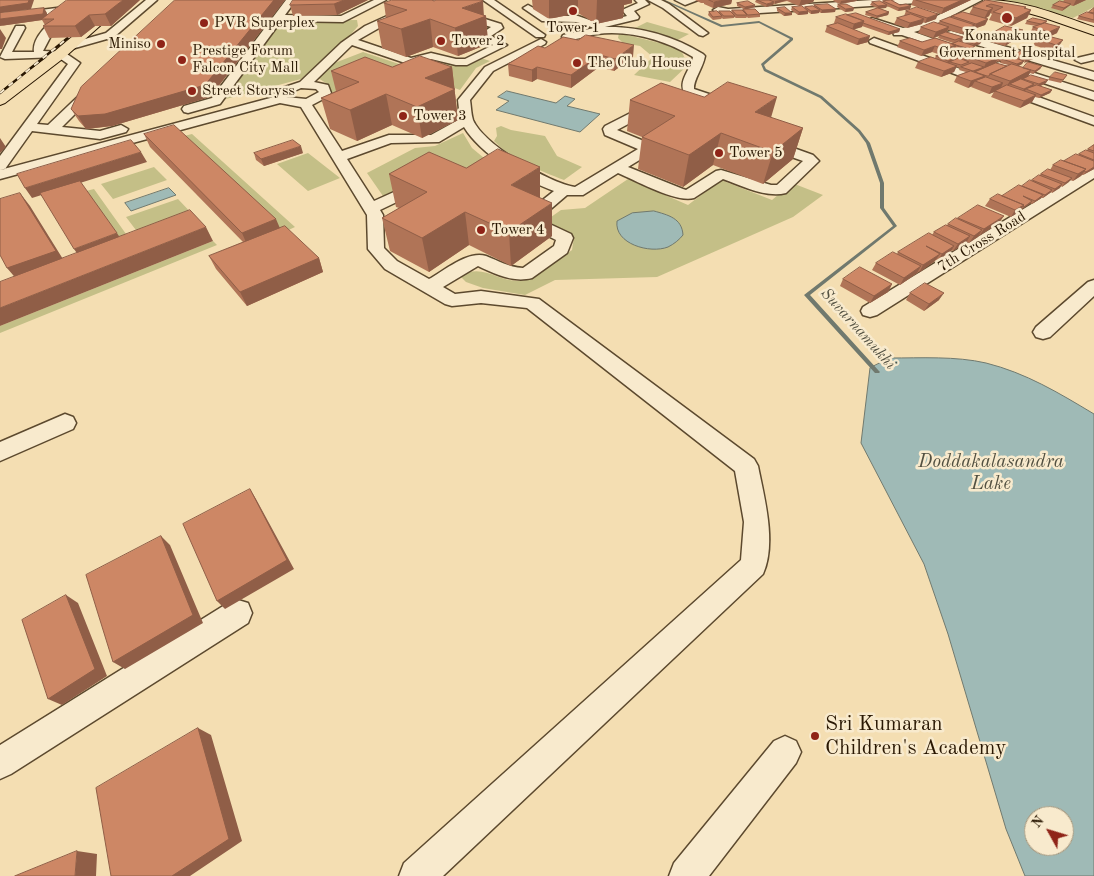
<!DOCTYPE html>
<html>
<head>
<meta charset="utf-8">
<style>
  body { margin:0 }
  #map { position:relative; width:1094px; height:876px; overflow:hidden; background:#f4deb2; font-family:"Old Standard TT",serif }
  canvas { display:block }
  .north { position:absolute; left:1024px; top:806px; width:50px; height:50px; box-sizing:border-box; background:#f8eacd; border:1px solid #a5967c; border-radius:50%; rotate:309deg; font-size:14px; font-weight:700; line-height:20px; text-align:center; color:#291702 }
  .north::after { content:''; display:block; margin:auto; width:18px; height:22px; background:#8f2418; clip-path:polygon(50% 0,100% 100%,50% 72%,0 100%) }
</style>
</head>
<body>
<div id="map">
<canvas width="1094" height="876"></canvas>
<div class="north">N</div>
</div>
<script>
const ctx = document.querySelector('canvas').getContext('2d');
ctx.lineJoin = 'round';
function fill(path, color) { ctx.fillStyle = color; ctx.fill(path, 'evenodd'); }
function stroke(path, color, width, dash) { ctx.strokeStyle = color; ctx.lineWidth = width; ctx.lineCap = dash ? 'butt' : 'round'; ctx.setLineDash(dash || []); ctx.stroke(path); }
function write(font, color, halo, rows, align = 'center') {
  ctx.font = font + ' "Old Standard TT",serif'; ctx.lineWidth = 5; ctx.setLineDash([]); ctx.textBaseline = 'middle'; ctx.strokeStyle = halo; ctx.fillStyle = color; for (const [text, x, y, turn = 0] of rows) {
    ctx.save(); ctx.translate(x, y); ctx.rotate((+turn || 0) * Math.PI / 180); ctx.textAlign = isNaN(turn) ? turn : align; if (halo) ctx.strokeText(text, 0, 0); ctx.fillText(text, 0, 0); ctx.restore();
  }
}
const green = new Path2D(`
  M1004 0H1094V7L1073 18Z
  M357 20 358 26 341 46 301 79 226 99 280 21Z
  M647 22 689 34 674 42 631 30Z
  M619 33 680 48 688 65 670 82 634 75 653 57 640 46 623 43 618 38Z
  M363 52 405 66 435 59 451 63 481 58 490 61 476 68 460 90 428 78 329 96 331 91 329 85 318 78 332 64Z
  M501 126 511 130 545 136 557 156 582 167 564 180C539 170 513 161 494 141L497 136 496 128Z
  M463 133 472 148 490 163 464 176H423L383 196 367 173 415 148 435 146Z
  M192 134 295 227 282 233 180 137Z
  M308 153 340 178 308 191 277 164Z
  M154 167 167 180 113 199 101 184Z
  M628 179 688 205 721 180 772 200 792 183 823 195 793 217 657 277 555 280 525 295 483 288 466 282 461 277C481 260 502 286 525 280 534 277 562 257 572 250L574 237 544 222 561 210 585 208Z
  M94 189 131 241 124 244 86 191Z
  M178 199 196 218 142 238 126 217Z
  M213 241 217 245 0 333V326Z`);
const water = new Path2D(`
  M507 91 556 103 565 96 575 99 567 106 600 114 580 132 496 110 509 101 498 97Z
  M169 188 176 195 131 211 125 203Z
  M654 211C668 215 682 218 683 235 679 240 674 244 668 247 650 254 614 244 617 221L632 213Z
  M890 358C921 358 956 356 986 363 1026 373 1059 393 1094 414V876H1025L1006 829 948 634 924 564 861 443 870 368ZM1034 816H1064V846H1034Z`);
const stream = new Path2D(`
  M662 0H665L722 25 759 21 793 38V40L764 65 766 69 822 96 860 130 870 143 884 183V208L897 226 810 295 879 371 880 372 879 373H875L804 295 893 226 880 208V183L866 143 858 132 820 98 764 71 761 64 790 39 759 23 721 27Z`);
const minor = new Path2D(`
  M146 0H157L114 37 68 50 63 47 64 45 106 33Z
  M286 0H296L285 15 341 16 374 0H386L343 22 281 21 220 104 188 113 184 112 182 109 184 106 212 98Z
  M435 0H451L393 20 358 40 411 58 431 53 456 59H465L493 45 478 36 491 27 465 19H453L452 17 453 15 466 13 501 24 503 28 491 36 507 45 467 65H456L431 59 411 65 352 45 314 82 328 85 331 93 329 96 312 105 342 151 389 135H431L460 119 458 100 485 67 541 39 546 42 545 44 493 71 470 100C471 106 471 114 473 120 484 145 549 183 575 187L638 149 605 135 603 129 605 126 656 100 662 104 660 107 617 130 651 144 653 147 651 153 628 167 683 189 686 190 716 171 721 170 771 185H777L803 161 763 147 760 141 767 137 772 138 774 141 813 155 819 161 786 193C766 198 742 186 723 179L694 198C676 203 637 181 618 173L583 195H567L539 219 571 234 573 238 567 253 532 278C513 283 495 274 478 266L443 287 455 294 481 291 539 299 754 459 758 466C764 497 777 543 763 574L443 876H399L404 863 741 560 744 522 735 471 527 308 481 303 452 306 445 304 385 269 368 249 367 215 301 107 280 103 0 179V170L274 97 276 90 300 82 341 43 365 26 398 11ZM301 88 316 89 319 92 306 99 286 97 290 93ZM464 127C481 155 524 180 554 191L525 214 522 221 524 224 556 240 554 246 523 268C508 267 499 261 486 256 468 250 444 271 429 279L397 261 384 248 383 215 380 210 426 188 428 185 426 182H416L374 201 347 159 391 143 439 142Z
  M483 0H494L545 35 544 37H536Z
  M635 0H645L649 4 634 11 639 17 638 19 605 27C639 26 674 36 703 54L705 56C703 68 693 80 694 89L730 101 732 104 730 107H722L685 94C677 81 691 70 693 57 665 40 630 30 597 34 587 35 573 42 563 39L562 37 563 35 594 28 577 22 542 21 523 8 528 5 548 16H578L598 23 627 16 622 10 638 3Z
  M648 0H661L669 4 708 33 703 36 699 35 663 8Z
  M675 0H698L685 5Z
  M873 0H923L918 3 728 15 715 12 713 10 718 7 728 9Z
  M970 0H982L928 28 914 32 959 48 960 50 959 52 955 53 902 35H894L893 32 867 21 872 18 903 28 920 24Z
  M73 6 78 9 54 30 43 51 64 52 80 63 37 124 48 125 89 86H97L99 89 97 92 62 127 100 131 121 125 128 129 126 132 100 139 32 131 5 169 0 170V156L68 64 58 57 5 59 0 57 16 26H24L25 28 12 52H34C32 37 50 22 61 13L0 21V15Z
  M951 31 1094 72V80L947 36 946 34 947 32Z
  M874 38 1094 117V125L870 43 869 41Z
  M1094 54V60L1081 63 1075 60 1077 58Z
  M1000 62 1094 92V100L996 67 994 65 996 63Z
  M1094 168V178L877 315 870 317 863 315 861 311 863 307 1089 169Z
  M1094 280V296L1050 337 1043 339 1036 337 1033 332 1036 327 1088 282Z
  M65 414 73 417 76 423 73 429 0 461V442Z
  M238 600 248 603 252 613 248 623 11 774 0 779V745L228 603Z
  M785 736 796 741 801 752 796 763 709 876H669L674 863 774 741Z`);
const major = new Path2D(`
  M987 0C1024 0 1059 15 1094 27V35L1042 17 989 2Z`);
const highway = new Path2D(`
  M116 0H129L65 57 5 103 0 105V93L55 51Z`);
const rail = new Path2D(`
  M0 93 80 28`);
const wall = new Path2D(`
  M140 0 111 26H95L81 37 49 38 43 26 45 25 42 20 0 26 47 13V15Z
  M175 0H285L210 97 112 126 86 129 79 121 71 109Z
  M368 0 337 15 293 16 290 5Z
  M532 0H632V3L624 5 623 18 596 24 578 13 549 19 533 9Z
  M695 0H732L731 4 713 8 704 4V3H701Z
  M756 0H814L813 2 799 6 787 1 774 4 773 5 766 7 755 2Z
  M834 0H857L856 1 840 4 833 1Z
  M887 0H895L892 1 900 5 911 6 910 9 898 11 887 6 886 8H879L889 12 888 15 876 18 865 15 866 12 877 8 870 5 872 2H882L883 1 888 0Z
  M913 0H971L941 14 911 5Z
  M986 0 1026 7 1025 8 1031 10 1027 18 1011 26 989 20 992 14 990 13 989 16 985 19H988L985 25 973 29 972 31 962 34 948 30 947 32 963 37 962 39 980 44 974 46 973 49 971 51 975 52 973 56 984 53 1011 57 1012 55 1033 59 1023 62 1022 64 1018 66 1023 68 1042 66 1040 69 1033 74 1030 73 1028 76 1046 83 1040 86 1052 90 1050 93 1039 98 1035 97 1032 102 1020 108 991 97 994 92 989 94 971 87 972 86 968 88 954 82 957 76 966 72 959 70 960 68 956 67 954 72 941 77 915 68 918 62 935 58 936 56 941 55 932 52 921 56 897 47 900 41 952 44 953 43 938 38 939 36 933 38 918 33 921 27 938 24 940 21 951 18 952 16 969 14 973 7ZM997 61 998 62 1001 61 1000 63 1009 65 1007 66 996 63Z
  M1064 0H1086L1073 6 1070 5 1069 6 1062 11 1051 8 1053 5 1063 2Z
  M384 3 486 16 488 44 458 56 433 47 406 57 382 48 377 21 386 18Z
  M737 3 755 7 746 9 760 14V17L748 18 747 17 746 18H736L734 17V18L723 19 722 18 721 19 713 20 708 15 709 12 718 13 719 11 731 12 732 10 743 11V9H744L737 6Z
  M838 4 854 8 853 11 845 12 837 7Z
  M814 5 835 12 821 13 819 12V13L811 14 808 12V14L798 15 791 10 792 7 804 8 805 7 814 6Z
  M777 8 792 15 784 16 777 11Z
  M1094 8V23L1077 19 1079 16 1089 13Z
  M906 11 936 19 925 23 923 22 922 24 907 28 894 24 897 18 904 16Z
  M836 17 900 29 899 32 888 35 862 26V27L854 29 868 42 857 45 825 32 827 26 836 23H834Z
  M1027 21H1047L1046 23 1057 33 1049 37 1059 46 1052 51 1033 45 1037 39 1042 37 1030 33 1033 27 1036 26 1025 24Z
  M1023 30 1020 36 1005 46 986 41 989 35Z
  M545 48 633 57 614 71 599 67 571 88 537 79 532 82 509 76 508 64Z
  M392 67H452L458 120 422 138 392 125 357 141 330 129 321 98 336 91 331 71Z
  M1067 75 1061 83 1048 80 1050 77Z
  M704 97 803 128 793 159 763 184 713 165 683 187 638 169 642 137 627 131 630 100Z
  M144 134 280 228 319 258 323 272 247 306 216 269 209 256 243 242 150 147Z
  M1094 145V169L1083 175H1082L1073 181 1070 180 1062 187 1061 186 1052 193 1051 192 1043 198H1041L1032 204 1030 203 1011 217 985 206 990 199 1002 196 1022 187 1032 181 1041 174 1050 170 1053 165 1078 155 1087 150Z
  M254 153H303L264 166 256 160Z
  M466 168 540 198 552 236 511 266 469 245 429 272 390 251 382 218 399 208 396 207 389 174Z
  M958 218 999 223 979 236H978L969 243 967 242 966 243 953 251 952 250 950 253 938 261 936 260 900 285 872 270 876 263 897 254 898 252 932 235 934 232 958 219Z
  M843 279 892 284 888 292 870 303 840 286Z
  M910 293 939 300 924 311 906 300Z`);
const shadedWall = new Path2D(`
  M29 0H34L31 9 0 13V7Z
  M123 0H140L111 26 105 14Z
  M274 0H285L210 97 112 126 86 129 78 116Z
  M344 0H368L337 15 334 4Z
  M549 0H578V13L549 19Z
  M597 0H632V3L624 5 623 18 596 24Z
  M724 0H732L731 4 713 8 714 2Z
  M780 0H787L775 4V1Z
  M801 0H814L813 2 799 6Z
  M847 0H857L856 1 840 4 841 1Z
  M962 0H971L941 14 944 8Z
  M1076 0H1086L1073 6Z
  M483 1 484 17 486 16 488 44 458 56 455 28 462 8Z
  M774 2 773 5 766 7 767 4Z
  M1071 4 1069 6 1062 11 1064 8Z
  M755 5V7L744 10 745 7Z
  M887 5 886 8 877 9 878 6Z
  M911 6 910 9 898 11 899 8Z
  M1026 7 1022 15 1031 10 1027 18 1011 26 1016 18 1024 8Z
  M44 8 47 13 46 20 45 19H42V20L0 26V19Z
  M854 8 853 11 845 12 846 9Z
  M993 8 989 16 984 19 988 11Z
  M836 9 835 12 821 13 822 10Z
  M820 10 819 13 811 14V11Z
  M808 11V14L798 15 799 12Z
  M889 12 888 15 876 18 877 16Z
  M785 13H792V15L784 16Z
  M938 14 936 19 925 23 927 18Z
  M89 15 95 26 81 37 75 26Z
  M430 19 433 47 406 57 401 29Z
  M924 19 922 24 907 28 910 23Z
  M988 19 985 25 974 29 976 24Z
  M864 21 862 27 852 30 854 24Z
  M975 25 972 31 962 34 965 29Z
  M949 27 946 33 939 35V36L933 38 936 32Z
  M1060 27 1057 33 1046 38 1049 32Z
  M0 29 6 38 2 49H0Z
  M900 29 899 32 888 35 889 32Z
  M1023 30 1020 36 1005 46 1008 40Z
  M870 36 868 42 857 45 859 39Z
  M1063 40 1059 46 1052 51 1056 45Z
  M982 41 980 44 974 46 973 49 968 52 974 44Z
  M634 45 633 57 614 71 615 59Z
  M956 45 953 51 948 50 946 53 941 55 944 49Z
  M935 46 932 52 921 56 924 50Z
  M975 52 972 58 969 57 967 60 963 62 966 56Z
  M600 55 599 67 571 88V75Z
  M1009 55 1008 58 1002 59 998 62 1000 59Z
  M1034 56 1033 59 1024 63 1026 59Z
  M955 58 953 61 946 64 948 61Z
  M998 58 995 64 976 72 973 71 984 67 986 63Z
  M1024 61 1022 64 1015 68 1017 64Z
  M957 66 954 72 941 77 944 71Z
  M1042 66 1040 69 1033 74 1035 71Z
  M452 67 458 120 422 138 417 107 425 78Z
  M537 67V79L532 82V70Z
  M1031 70 1028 77 1011 85 1010 84 1006 87 1010 81Z
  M985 76 981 82 975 81 972 86 968 88 971 81Z
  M1048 80 1046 83 1037 88 1039 84Z
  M1003 83 1000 90 989 94 992 87Z
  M1034 84 1033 87 1026 89 1025 91 1022 92 1024 89Z
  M1052 90 1050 93 1039 98 1041 95Z
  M386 94 392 125 357 141 350 110Z
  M1036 95 1032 102 1020 108 1024 101Z
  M777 97 768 128 747 143 755 112Z
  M803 128 793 159 763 184 773 152Z
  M721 133 713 165 683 187 689 155Z
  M0 138 6 147 0 153Z
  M301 146 303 153 264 166 261 159Z
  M141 152 147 162 32 198 25 188Z
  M540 167V199L511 185Z
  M1094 167V169L1083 175 1086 172Z
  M1086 169 1081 176 1073 181 1078 174Z
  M1072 178 1069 182 1062 187 1065 183Z
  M1062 184 1060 188 1052 193 1055 189Z
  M1052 190 1050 193 1043 198 1045 195Z
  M20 193 30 206 66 264 19 282 7 268Z
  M1043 195 1040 199 1032 204 1035 201Z
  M1032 201 1030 204 1021 210 1024 207Z
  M552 203V236L511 266 509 232Z
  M1024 205 1019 212 1011 217 1015 210Z
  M465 212 469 245 429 272 422 238Z
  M1004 216 999 223 979 236 984 229Z
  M276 219 282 233 248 247 242 233Z
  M206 227 213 241 0 326V308Z
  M982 230 978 237 969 243 974 236Z
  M117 233 124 244 81 259 74 249Z
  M970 236 966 243 953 251 958 244Z
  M954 246 950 253 938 261 942 254Z
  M940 254 935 261 919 273 923 265Z
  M319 258 323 272 247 306 240 292Z
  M921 266 917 273 900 285 904 278Z
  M892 284 888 292 870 303 874 296Z
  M944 293 939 300 924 311 929 304Z
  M250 489 256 499 294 569 225 609 217 601Z
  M161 536 170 545 203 623 125 669 113 662Z
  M66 595 78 603 107 676 62 705 48 699Z
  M198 728 211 735 242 841 190 876H172Z
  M77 851 97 854 96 876H75Z`);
const building = new Path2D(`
  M0 0H29L28 3 0 7Z
  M67 0H123L105 14 89 15 75 26H43L54 19H42Z
  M175 0H274L205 85 105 114 78 116 71 109 81 87Z
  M293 0H344L334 4 290 5Z
  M392 0H432L434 1 436 0H481L483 1 462 8 486 16 455 28 430 19 401 29 377 21 407 10 384 3Z
  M709 0H724L714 2Z
  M757 0H769L774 2 767 4Z
  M891 0 900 5 906 4 911 6 899 8 883 1Z
  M916 0H962L944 8Z
  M986 0 1026 7 1024 8 1031 10 1016 18 993 12 1003 7 991 4 986 6 993 8 988 11 973 7Z
  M748 1 755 5 745 7 737 3Z
  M880 1 887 5 878 6 872 2Z
  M1060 1 1071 4 1064 8 1053 5Z
  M828 4 836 9 822 10 814 5Z
  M838 4H846L854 8 846 9Z
  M802 6 808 11 799 12 792 7Z
  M813 6 820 10 811 11 805 7Z
  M785 7 792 13H785L777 8Z
  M917 7 938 14 927 18 906 11Z
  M44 8 43 14 0 19V13Z
  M878 8 889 12 877 16 866 12Z
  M1094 8V13L1089 12Z
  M743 9H755L760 14 748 15Z
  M732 10H742L747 15H737Z
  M717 11 722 16 713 17 709 12Z
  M719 11H730L735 16H724Z
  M963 12 988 19 976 24 952 16Z
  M1087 12 1094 14V20L1079 16Z
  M856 13 900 29 889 32 863 23 864 21 847 15Z
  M846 14 864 21 854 24 836 17Z
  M911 14 924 19 910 23 897 18Z
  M950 17 975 25 965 29 940 21Z
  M1033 18 1047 21 1041 24 1027 21Z
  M934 22 949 27 936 32 921 27Z
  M838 23 870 36 859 39 827 26Z
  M1045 23 1060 27 1049 32 1033 27Z
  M1005 26 1023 30 1008 40 989 35Z
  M946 32 963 37 955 40 939 35Z
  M586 35 634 45 615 59 600 55 571 75 537 67 532 70 508 64 538 46 545 48 563 37 578 40Z
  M1044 35 1063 40 1056 45 1037 39Z
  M968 36 982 41 974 44 960 40Z
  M910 38 922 42 935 38 956 45 944 49 935 46 924 50 900 41Z
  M959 41 975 46 970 49 952 44Z
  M957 46 975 52 966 56 948 50Z
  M994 50 1009 55 1000 59 984 53Z
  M1021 51 1034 56 1026 59 1012 55Z
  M981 53 998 58 986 63 969 57Z
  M943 54 955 58 948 61 936 56Z
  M420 56 452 67 425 78 455 89 417 107 386 94 350 110 321 98 359 82 331 71 365 57 392 67Z
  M1009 56 1024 61 1017 64 1002 59Z
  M931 57 957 66 944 71 918 62Z
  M959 58 969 62 961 65 950 62Z
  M1028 62 1042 66 1035 71 1023 68Z
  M972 63 984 67 973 71 961 67Z
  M996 63 1007 66 990 74 989 76H987L975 72Z
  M1012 64 1031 70 1010 81 990 74Z
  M971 71 985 76 971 81 957 76Z
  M1055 72 1067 75 1063 80 1050 77Z
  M1031 75 1048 80 1039 84 1023 79Z
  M986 77 1003 83 992 87 975 81Z
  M1021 79 1034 84 1024 89 1010 84Z
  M728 82 777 97 755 112 803 128 773 152 721 133 689 155 642 137 675 116 630 100 661 83 704 97Z
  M1007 85 1036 95 1024 101 995 91Z
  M1037 85 1052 90 1041 95 1026 89Z
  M174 125 276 219 242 233 144 134Z
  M131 140 141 152 25 188 17 174Z
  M293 140 301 146 261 159 254 153Z
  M1094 145V151L1088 149Z
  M498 149 540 167 511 185 552 203 509 232 465 212 422 238 382 218 427 192 389 174 429 152 466 168Z
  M1086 150 1094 153V160L1079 154Z
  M1076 154 1094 161V167L1086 172 1084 171 1086 169 1064 161Z
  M1061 160 1086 169 1078 174 1053 165Z
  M1048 169 1072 178 1065 183 1041 174Z
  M1039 175 1062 184 1055 189 1032 180Z
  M1030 180 1052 190 1045 195 1022 186Z
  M80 181 117 233 74 249 40 193Z
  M1019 185 1043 195 1035 201 1023 196 1032 201 1024 207 1023 206 1024 205 1002 196Z
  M20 193 56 251 7 268 0 255V199Z
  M998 194 1024 205 1015 210 990 199Z
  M978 205 1004 216 984 229 958 218Z
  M190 210 206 227 0 308V282Z
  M956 218 982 230 974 236 948 224Z
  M946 225 970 236 958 244 934 232Z
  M285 226 319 258 240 292 209 256Z
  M929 233 954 246 942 254 926 246 940 254 923 265 898 252Z
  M893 252 921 266 904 278 876 263Z
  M860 267 892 284 874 296 843 279Z
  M925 283 944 293 929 304 910 293Z
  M250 489 287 560 217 601 183 524Z
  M161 536 193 615 113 662 86 575Z
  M66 595 95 669 48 699 22 620Z
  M198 728 229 839 172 876H111L96 788Z
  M77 851 75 876H15Z`);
const markers = [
  [573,11,5,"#8f2418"],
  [1007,18,6,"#8f2418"],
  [204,23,5,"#8f2418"],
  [441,41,5,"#8f2418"],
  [161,44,5,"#8f2418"],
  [182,60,5,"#8f2418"],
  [577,63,5,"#8f2418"],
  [192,91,5,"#8f2418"],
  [403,116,5,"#8f2418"],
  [719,153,5,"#8f2418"],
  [481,230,5,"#8f2418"],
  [815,736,5,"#8f2418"]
];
const farPoinames = [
  ["PVR Superplex",214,23],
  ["Tower 1",573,28,"center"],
  ["Konanakunte",1007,36,"center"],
  ["Government Hospital",1007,53,"center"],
  ["Tower 2",451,41],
  ["Miniso",151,44,"right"],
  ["Prestige Forum",192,51],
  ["Falcon City Mall",192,68],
  ["The Club House",587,63],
  ["Street Storyss",202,91],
  ["Tower 3",413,116],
  ["Tower 5",729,153],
  ["Tower 4",491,230]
];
const farStreetnames = [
  ["7th Cross Road",982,242,-32]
];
const farWaternames = [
  ["Suvarnamukhi",858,329,48]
];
const waterNames = [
  ["Doddakalasandra",991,462],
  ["Lake",991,484]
];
const nearPoinames = [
  ["Sri Kumaran",825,724],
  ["Children's Academy",825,748]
];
fill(green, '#c4bf87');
fill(water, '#9fbab6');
stroke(water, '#70796e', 1);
fill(stream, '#70796e');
stroke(minor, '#5c492e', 3);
stroke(major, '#291702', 2);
stroke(highway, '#291702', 2);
fill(minor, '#f8eacd');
fill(major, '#f4deb2');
fill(highway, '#f4deb2');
stroke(rail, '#291702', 2.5);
stroke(rail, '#f8eacd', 2, [5.5]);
fill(wall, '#b07457');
fill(shadedWall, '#905e47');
fill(building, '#cd8765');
stroke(building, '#905e47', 1);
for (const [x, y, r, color] of markers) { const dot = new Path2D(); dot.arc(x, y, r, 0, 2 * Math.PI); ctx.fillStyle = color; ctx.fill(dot); stroke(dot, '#f8eacd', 2); }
write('15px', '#291702', '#f8eacd', farPoinames, 'left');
write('15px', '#291702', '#f8eacd', farStreetnames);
write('italic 16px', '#525041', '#f8eacd', farWaternames);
write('italic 19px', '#525041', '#f8eacd', waterNames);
write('21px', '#291702', '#f8eacd', nearPoinames, 'left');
</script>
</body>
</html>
